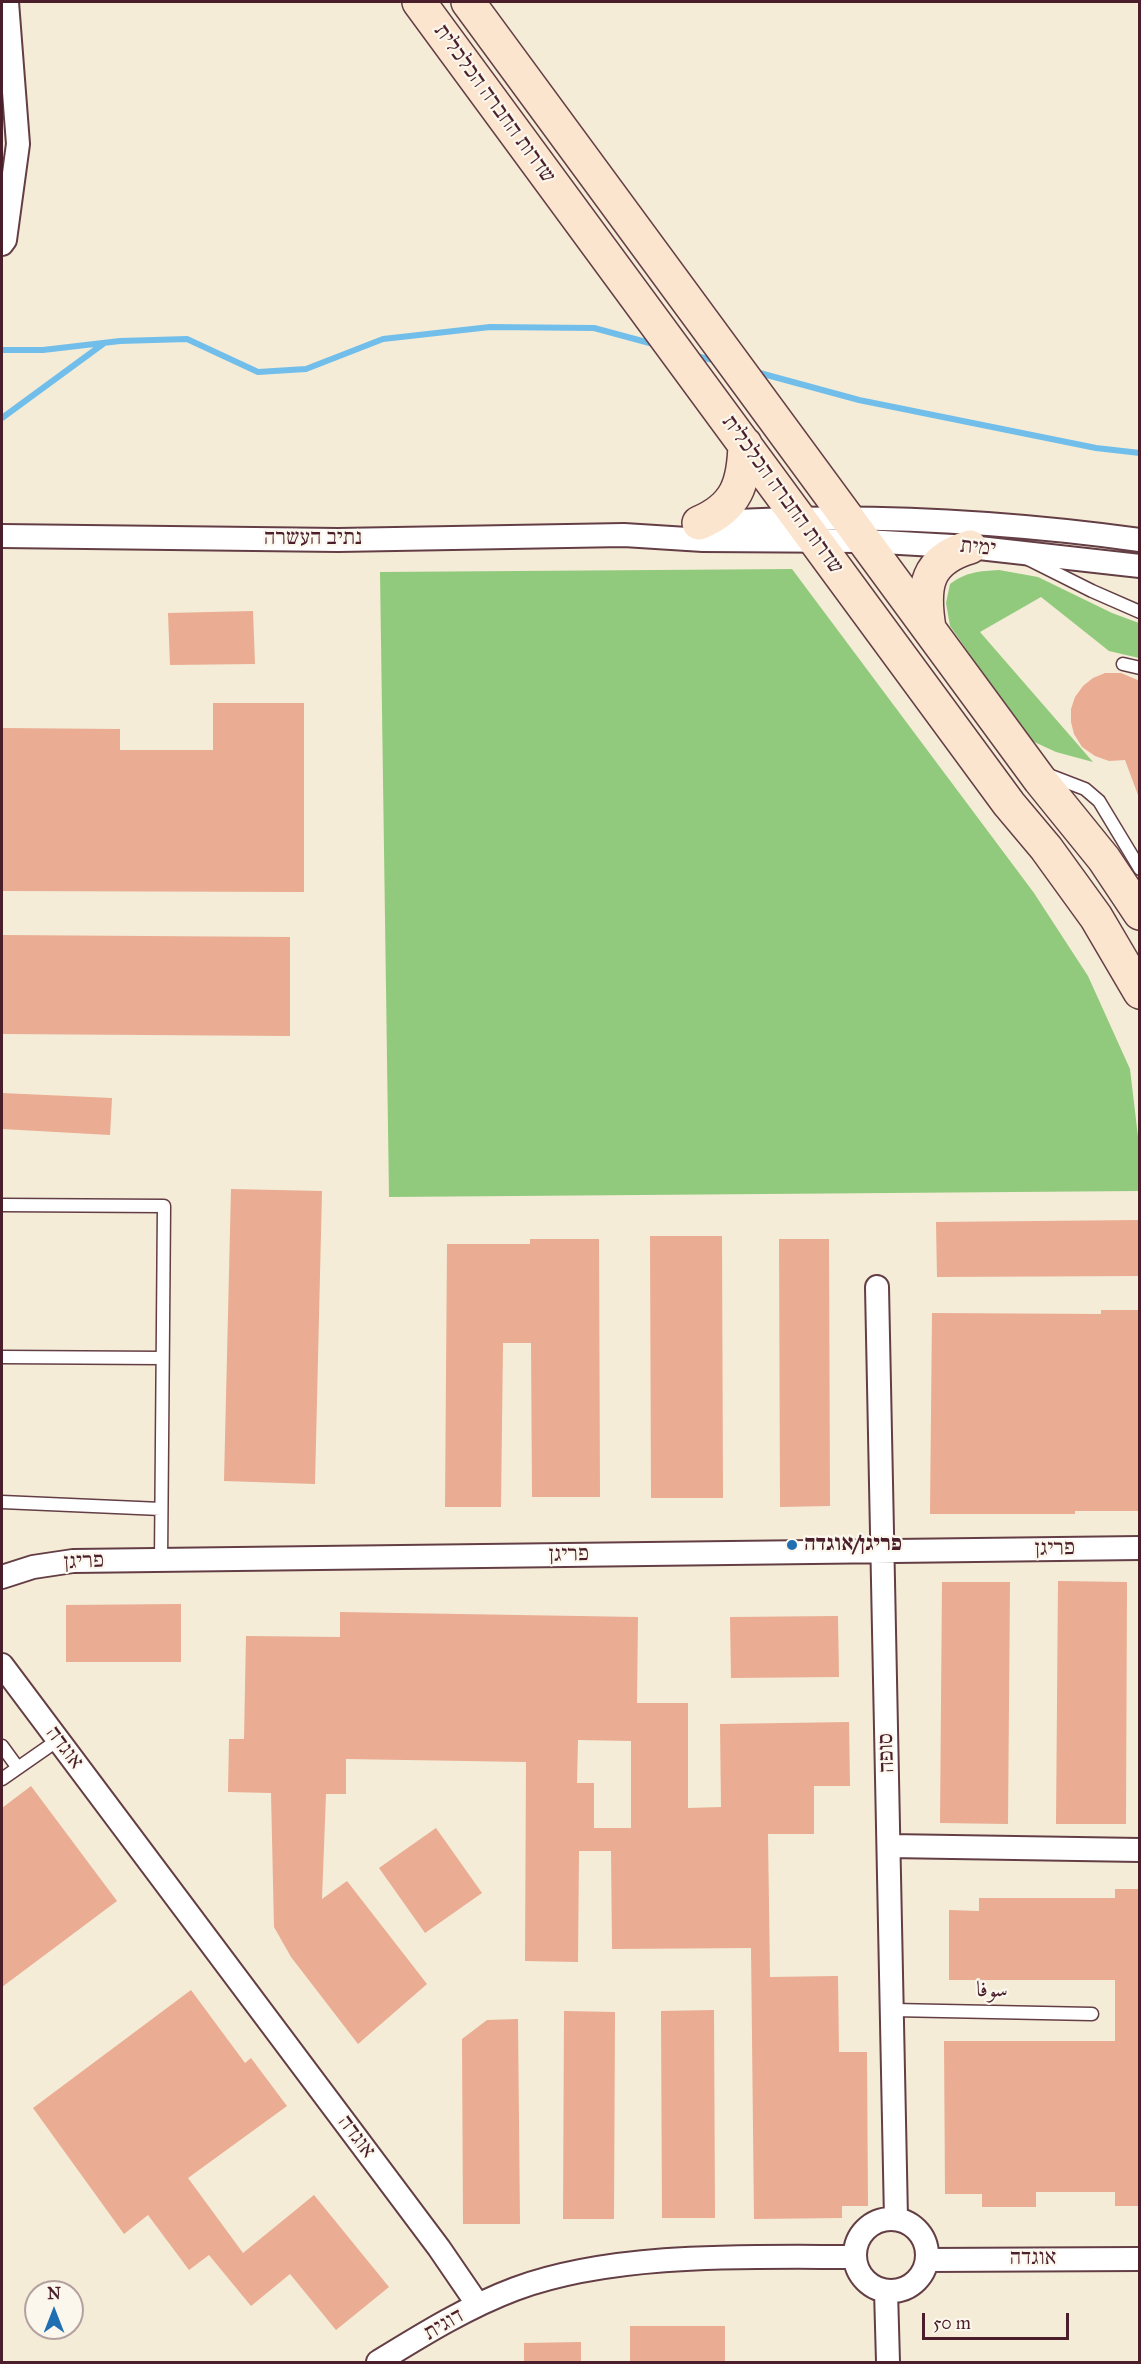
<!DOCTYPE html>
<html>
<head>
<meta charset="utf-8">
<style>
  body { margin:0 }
  #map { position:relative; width:1141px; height:2364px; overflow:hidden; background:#f4ecd7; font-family:"IM FELL Great Primer",serif }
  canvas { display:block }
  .frame { position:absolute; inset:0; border:3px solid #4a1f2b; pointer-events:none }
  .north { position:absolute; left:24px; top:2280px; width:60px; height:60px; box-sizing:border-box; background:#fbf7ec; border:2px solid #b4a19f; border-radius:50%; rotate:0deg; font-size:16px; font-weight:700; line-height:24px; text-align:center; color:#4a1f2b }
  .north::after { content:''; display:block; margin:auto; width:21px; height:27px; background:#1f6fb2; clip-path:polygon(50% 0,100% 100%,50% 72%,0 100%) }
  .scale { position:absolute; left:922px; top:2313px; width:147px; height:27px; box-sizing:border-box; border:3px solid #4a1f2b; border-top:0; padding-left:8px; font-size:18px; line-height:21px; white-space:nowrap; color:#4a1f2b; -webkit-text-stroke:4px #fbf7ec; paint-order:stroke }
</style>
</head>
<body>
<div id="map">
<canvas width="1141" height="2364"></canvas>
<div class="frame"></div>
<div class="north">N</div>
<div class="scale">50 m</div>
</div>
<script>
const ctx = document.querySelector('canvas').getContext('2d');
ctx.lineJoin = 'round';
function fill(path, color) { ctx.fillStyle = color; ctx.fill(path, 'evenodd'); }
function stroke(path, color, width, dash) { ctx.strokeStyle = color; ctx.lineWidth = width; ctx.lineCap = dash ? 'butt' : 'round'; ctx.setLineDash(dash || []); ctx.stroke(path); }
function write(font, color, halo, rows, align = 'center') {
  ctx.font = font + ' "IM FELL Great Primer",Amiri,"Frank Ruhl Libre",serif'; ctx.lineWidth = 4.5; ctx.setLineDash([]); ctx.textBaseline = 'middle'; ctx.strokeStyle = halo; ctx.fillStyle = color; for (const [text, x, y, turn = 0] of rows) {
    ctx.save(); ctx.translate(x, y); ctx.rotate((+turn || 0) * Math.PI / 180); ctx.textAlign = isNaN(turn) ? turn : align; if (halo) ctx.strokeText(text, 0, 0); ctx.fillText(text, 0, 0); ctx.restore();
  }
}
const green = new Path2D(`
  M792 569 1034 893 1088 976 1130 1069 1139 1145V1191L389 1197 380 572Z
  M999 570 1038 577 1112 613 1139 623V658L1109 651 1041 597 980 632 1093 762 1056 752 1030 740 950 626 946 603 950 584C966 572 979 571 999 570Z`);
const stream = new Path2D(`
  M2 350H43L120 341 187 339 258 372 306 369 383 339 490 327 594 328 657 345
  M692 355 717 361
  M756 372 859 400 1096 448 1140 453
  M2 418 103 344`);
const building = new Path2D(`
  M253 611 255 664 170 665 168 613Z
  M1105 673H1121L1140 681V795H1138L1125 760 1109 761 1095 756 1082 747 1074 734 1071 722V709L1075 697 1083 686 1093 678Z
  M213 703H304V892L2 891V728L120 729V750H213Z
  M2 935 290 937V1036L2 1034Z
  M2 1093 112 1098 110 1135 2 1129Z
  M231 1189 322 1191 315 1484 224 1481Z
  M1140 1220V1276L937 1277 936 1222Z
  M650 1236H722L723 1498H651Z
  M530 1239H599L600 1497H532L531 1343H503L501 1507H445L447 1244H530Z
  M779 1239H829L830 1506 780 1507Z
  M1101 1310H1140V1511H1075V1514H930L932 1313 1101 1314Z
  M1058 1581 1127 1582 1126 1824H1056Z
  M942 1582H1010L1008 1824 940 1823Z
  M181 1604V1662H66V1605Z
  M340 1612 638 1617 637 1703H688V1808L721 1807 720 1724 849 1722 850 1786H814V1834H768L770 1977 838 1976 839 2052H867L868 2206H842V2218L754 2219 751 1948 612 1949 611 1851H579L578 1962 525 1961 526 1762 346 1759V1794H326L322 1899 347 1881 427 1984 358 2044 291 1957 274 1927 271 1793 228 1792 229 1739H244L246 1636 340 1637ZM578 1740 631 1741V1828H594V1783H577Z
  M838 1616 839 1677 731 1678 730 1617Z
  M31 1786 117 1901 2 1987V1808Z
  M436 1828 482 1893 425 1933 379 1868Z
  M1115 1889H1140V2206H1115V2192H1036V2207H982V2194H945L944 2041H1115V1980H949V1910L979 1911V1898H1115Z
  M191 1990 245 2063 251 2058 287 2106 188 2178 243 2253 314 2195 389 2287 336 2330 290 2274 251 2306 209 2255 189 2270 148 2215 124 2234 33 2108Z
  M714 2010 715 2218H662L661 2011Z
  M564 2011 615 2012 614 2219H563Z
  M518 2019 520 2224H463L462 2039 487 2020Z
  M630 2326H725V2362H630Z
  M581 2342V2362H524V2343Z`);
const lane = new Path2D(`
  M1028 559 1092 591 1140 612
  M1123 664 1140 668
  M1046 774 1085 789 1099 801 1140 869
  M2 1205 164 1206 161 1560
  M2 1357 162 1358
  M2 1502 161 1509
  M2 1746 18 1768
  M2 1779 58 1740
  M893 2010 1092 2014`);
const street = new Path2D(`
  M2 244 5 240 18 144 7 2
  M703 523C849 513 994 520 1140 540
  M2 536 338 540 624 535 703 540 865 541 970 547 1140 566
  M877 1287C882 1598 891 1908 896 2219
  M2 1577 33 1567 73 1561 1140 1548
  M2 1665 439 2248 478 2305
  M890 1846 1140 1850
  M855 2255a36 36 0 1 1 72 0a36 36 0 1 1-72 0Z
  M927 2260 1140 2259
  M886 2291 888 2362
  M378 2362C422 2335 467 2307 515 2289 615 2252 749 2257 855 2257`);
const secondary = new Path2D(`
  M419 2 1009 804 1046 848 1096 917 1140 992
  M468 2 1040 780 1104 859 1140 913
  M699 523C737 507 744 483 745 444
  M929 628C922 586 926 560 970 547`);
const markers = [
  [792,1545,6,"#1f6fb2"]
];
const streetNames = [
  ["שדרות החברה הכלכלית",494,104,54],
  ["שדרות החברה הכלכלית",782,495,54],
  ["נתיב העשרה",313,539],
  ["ימית",978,548,5],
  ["פריגן",1055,1549,-1],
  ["פריגן",569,1555,-1],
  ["פריגן",84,1562,-3],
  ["אוגדה",64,1748,53],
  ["סופה",887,1753,-92],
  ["سوفا",992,1991,1],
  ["אוגדה",356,2137,53],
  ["אוגדה",1033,2259],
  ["דוגית",444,2325,-30]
];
const poiNames = [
  ["פריגן/אוגדה",804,1545]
];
fill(green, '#92ca7d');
stroke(stream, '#71beeb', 6);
fill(building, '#eaac92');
stroke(lane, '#643e45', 15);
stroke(street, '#643e45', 26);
stroke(secondary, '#643e45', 36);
stroke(lane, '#fff', 12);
stroke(street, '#fff', 22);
stroke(secondary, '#fce5cf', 33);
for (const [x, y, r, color] of markers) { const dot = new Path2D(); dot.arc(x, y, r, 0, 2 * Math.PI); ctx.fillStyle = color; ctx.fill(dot); stroke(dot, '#fbf7ec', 2); }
write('22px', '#4a1f2b', '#fbf7ec', streetNames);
write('bold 22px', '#4a1f2b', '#fbf7ec', poiNames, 'left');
</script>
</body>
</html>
